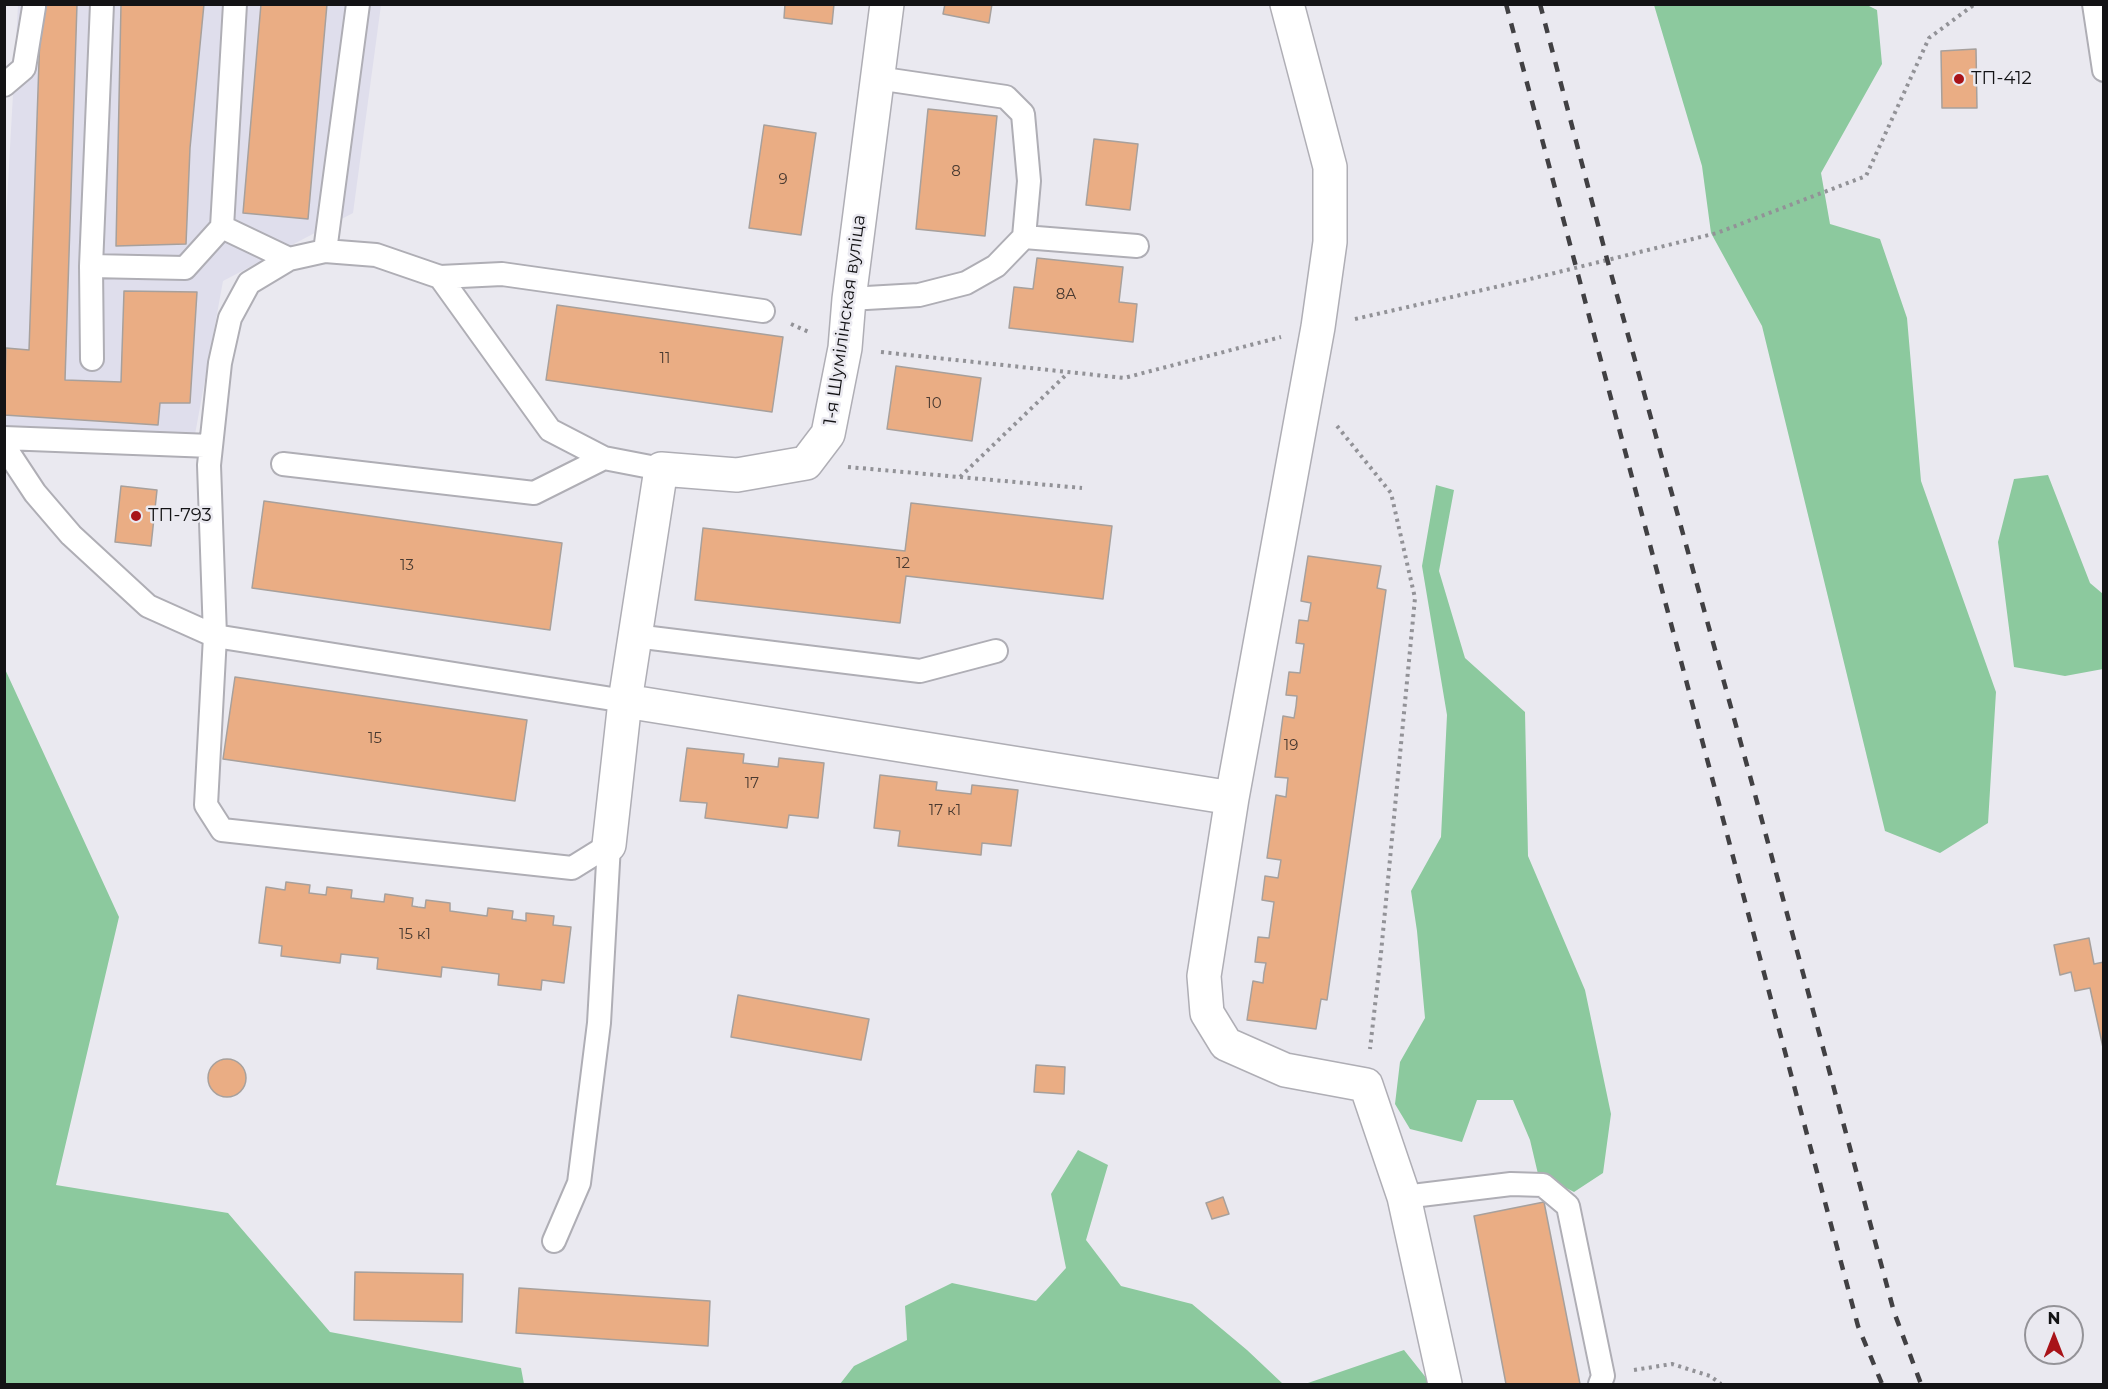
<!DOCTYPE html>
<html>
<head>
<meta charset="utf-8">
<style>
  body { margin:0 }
  #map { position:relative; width:2108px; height:1389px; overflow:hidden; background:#eae9f0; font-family:Montserrat,sans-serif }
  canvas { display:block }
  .frame { position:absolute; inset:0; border:6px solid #131315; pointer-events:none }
  .north { position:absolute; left:2024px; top:1305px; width:60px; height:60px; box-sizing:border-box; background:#eae9f0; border:2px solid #949398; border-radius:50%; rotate:0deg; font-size:16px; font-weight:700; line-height:24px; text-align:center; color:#131315 }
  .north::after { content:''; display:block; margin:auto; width:21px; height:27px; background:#a81319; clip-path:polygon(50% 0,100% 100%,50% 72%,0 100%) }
</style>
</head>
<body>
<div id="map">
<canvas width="2108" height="1389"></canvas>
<div class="frame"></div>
<div class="north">N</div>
</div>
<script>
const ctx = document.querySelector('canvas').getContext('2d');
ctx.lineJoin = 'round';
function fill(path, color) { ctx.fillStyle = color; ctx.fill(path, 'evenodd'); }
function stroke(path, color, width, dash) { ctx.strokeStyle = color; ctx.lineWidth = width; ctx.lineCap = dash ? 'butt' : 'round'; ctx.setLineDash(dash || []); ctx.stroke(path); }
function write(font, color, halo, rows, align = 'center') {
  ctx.font = font + ' Montserrat,sans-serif'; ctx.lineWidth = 5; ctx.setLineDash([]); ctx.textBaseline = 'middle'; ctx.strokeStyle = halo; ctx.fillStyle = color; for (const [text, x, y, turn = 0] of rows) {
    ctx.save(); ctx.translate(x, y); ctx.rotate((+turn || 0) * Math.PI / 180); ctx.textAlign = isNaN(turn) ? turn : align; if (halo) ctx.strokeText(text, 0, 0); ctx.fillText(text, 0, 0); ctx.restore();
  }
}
const built = new Path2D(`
  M18 5H381L353 213 223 281 194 440 5 428 4 255Z`);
const green = new Path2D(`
  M1867 5 1877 10 1882 64 1821 173 1830 224 1880 239 1907 318 1921 481 1996 692 1988 823 1940 853 1885 831 1762 326 1711 233 1702 166 1654 5Z
  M2048 475 2090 583 2103 594V669L2065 676 2014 667 1998 542 2014 479Z
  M1436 485 1454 490 1439 571 1465 658 1525 712 1528 856 1585 990 1611 1114 1603 1173 1574 1192 1538 1174 1530 1140 1513 1100H1477L1462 1142 1410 1129 1395 1104 1400 1062 1425 1018 1417 931 1411 891 1441 837 1447 715 1422 566Z
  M4 667 119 917 56 1185 228 1213 330 1332 521 1368 524 1384H5Z
  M1078 1150 1108 1165 1086 1240 1121 1286 1192 1304 1247 1350 1283 1384H840L854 1366 907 1340 905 1306 952 1283 1036 1301 1066 1268 1051 1194Z
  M1404 1350 1431 1384H1305Z`);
const building = new Path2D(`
  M41 4H77L65 380 121 382 124 291 197 292 190 403H160L158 425 4 415 6 348 29 350Z
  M121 4H204L190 148 186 244 116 246Z
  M261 4H327L308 219 243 213Z
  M785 4H834L832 24 784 18Z
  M945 4H992L989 23 943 14Z
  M1976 49 1977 108H1942L1941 51Z
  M928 109 997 116 985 236 916 229Z
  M764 125 816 133 801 235 749 228Z
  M1094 139 1138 144 1130 210 1086 205Z
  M1037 258 1123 267 1119 302 1137 304 1133 342 1009 328 1014 287 1033 289Z
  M557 305 783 337 772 412 546 380Z
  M896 366 981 378 972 441 887 429Z
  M121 486 157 490 151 546 115 542Z
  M264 501 562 543 550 630 252 588Z
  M911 503 1112 526 1103 599 906 576 900 623 695 600 703 528 905 551Z
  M1308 556 1381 566 1377 588 1386 590 1327 1000 1321 999 1316 1029 1247 1020 1253 981 1263 983 1264 973 1266 963 1255 962 1258 937 1269 938 1274 902 1262 900 1265 876 1278 878 1281 860 1267 858 1276 795 1286 797 1287 787 1288 778 1275 777 1283 716 1294 718 1296 706 1297 696 1286 695 1289 672 1300 673 1304 644 1296 643 1299 620 1308 621 1311 603 1301 601Z
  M235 677 527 720 515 801 223 759Z
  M687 748 744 754 743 763 778 767 779 758 824 763 818 818 789 815 787 828 705 818 707 803 680 801Z
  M880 775 937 782 936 790 971 794 972 785 1018 790 1011 846 982 843 981 855 898 846 900 831 874 828Z
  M286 882 310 885 309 893 317 894 326 895 327 887 352 890 351 898 384 902 385 894 413 898 412 906 418 907 425 908 426 900 450 903V911L487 916 488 908 513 911 512 919 520 920 526 921V913L554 916 553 925 571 927 564 983 542 980 541 990 498 985 499 974 442 967 441 977 377 969 378 958 341 954 340 963 281 956 282 946 259 943 266 887 285 890Z
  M2089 938 2094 964 2104 962V1052L2090 988 2075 991 2071 972 2060 975 2054 945Z
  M738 995 869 1019 861 1060 731 1037Z
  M208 1078a19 19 0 1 1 38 0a19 19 0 1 1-38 0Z
  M1036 1065 1065 1067 1064 1094 1034 1092Z
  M1223 1197 1229 1214 1212 1219 1206 1203Z
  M1544 1202 1580 1384H1506L1474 1216Z
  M355 1272 463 1274 462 1322 354 1320Z
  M519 1288 710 1301 708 1346 516 1333Z`);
const path = new Path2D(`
  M1355 319 1522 281 1717 233 1866 176 1929 38 1975 4
  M791 324 811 333
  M881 352 1124 378 1281 337
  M1337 426 1391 493 1415 598 1381 953 1370 1049
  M848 467 1082 488
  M960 477 1068 373
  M1634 1370 1672 1364 1710 1376 1721 1384`);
const service = new Path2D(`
  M235 4 222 227 289 259
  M2094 4 2104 70
  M4 85 24 68 34 7
  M1024 237 1137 246
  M325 251 358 4
  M91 266 185 268 222 227
  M440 277 502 274 763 311
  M849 299 919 295 966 283 996 266 1024 237 1029 181 1023 114 1006 97 877 78
  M92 359 91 266 102 4
  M4 438 211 446
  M4 446 35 493 71 535 148 606 215 636 625 701
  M283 464 534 493 604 458
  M635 636 920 671 996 651
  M609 845 572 868 222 830 206 805 215 636 209 465 220 363 230 318 249 283 289 259 325 251 376 255 440 277 550 430 604 458 661 469
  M1404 1197 1511 1184 1543 1185 1568 1206 1603 1376 1600 1384
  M554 1241 579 1183 599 1023 609 845`);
const minor = new Path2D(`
  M1287 4 1330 167V242L1318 327 1232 798 1204 976 1207 1013 1226 1044 1285 1070 1366 1085 1404 1197 1445 1384
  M625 701 1232 798
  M609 845 625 701 661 469 737 475 806 463 828 434 845 348 849 299 887 4`);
const rail = new Path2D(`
  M1506 4 1858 1326 1882 1384
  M1540 4 1607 259 1753 787 1894 1312 1921 1384`);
const markers = [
  [1959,79,6,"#a81319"],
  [136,516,6,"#a81319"]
];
const numberNames = [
  ["8",956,172],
  ["9",783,180],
  ["8А",1066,295],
  ["11",665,359],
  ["10",934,404],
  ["12",903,564],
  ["13",407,566],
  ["15",375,739],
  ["19",1291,746],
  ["17",752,784],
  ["17 к1",945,811],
  ["15 к1",415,935]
];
const poiNames = [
  ["ТП-412",1971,79],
  ["ТП-793",148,516]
];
const streetNames = [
  ["1-я Шумілінская вуліца",845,320,-82]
];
fill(built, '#dfdeec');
fill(green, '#8cc99e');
fill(building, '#eaad84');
stroke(building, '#a7a09c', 1.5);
stroke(service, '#afaeb5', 26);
stroke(minor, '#afaeb5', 36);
stroke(path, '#929297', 4, [3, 4.5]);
stroke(service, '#fff', 22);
stroke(minor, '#fff', 33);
stroke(rail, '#414043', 4.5, [10, 10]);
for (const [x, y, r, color] of markers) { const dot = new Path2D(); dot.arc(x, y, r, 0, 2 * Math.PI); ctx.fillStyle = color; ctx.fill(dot); stroke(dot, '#eae9f0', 2); }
write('15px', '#493a31', null, numberNames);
write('18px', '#131315', '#eae9f0', poiNames, 'left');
write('18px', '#131315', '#eae9f0', streetNames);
</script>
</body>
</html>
